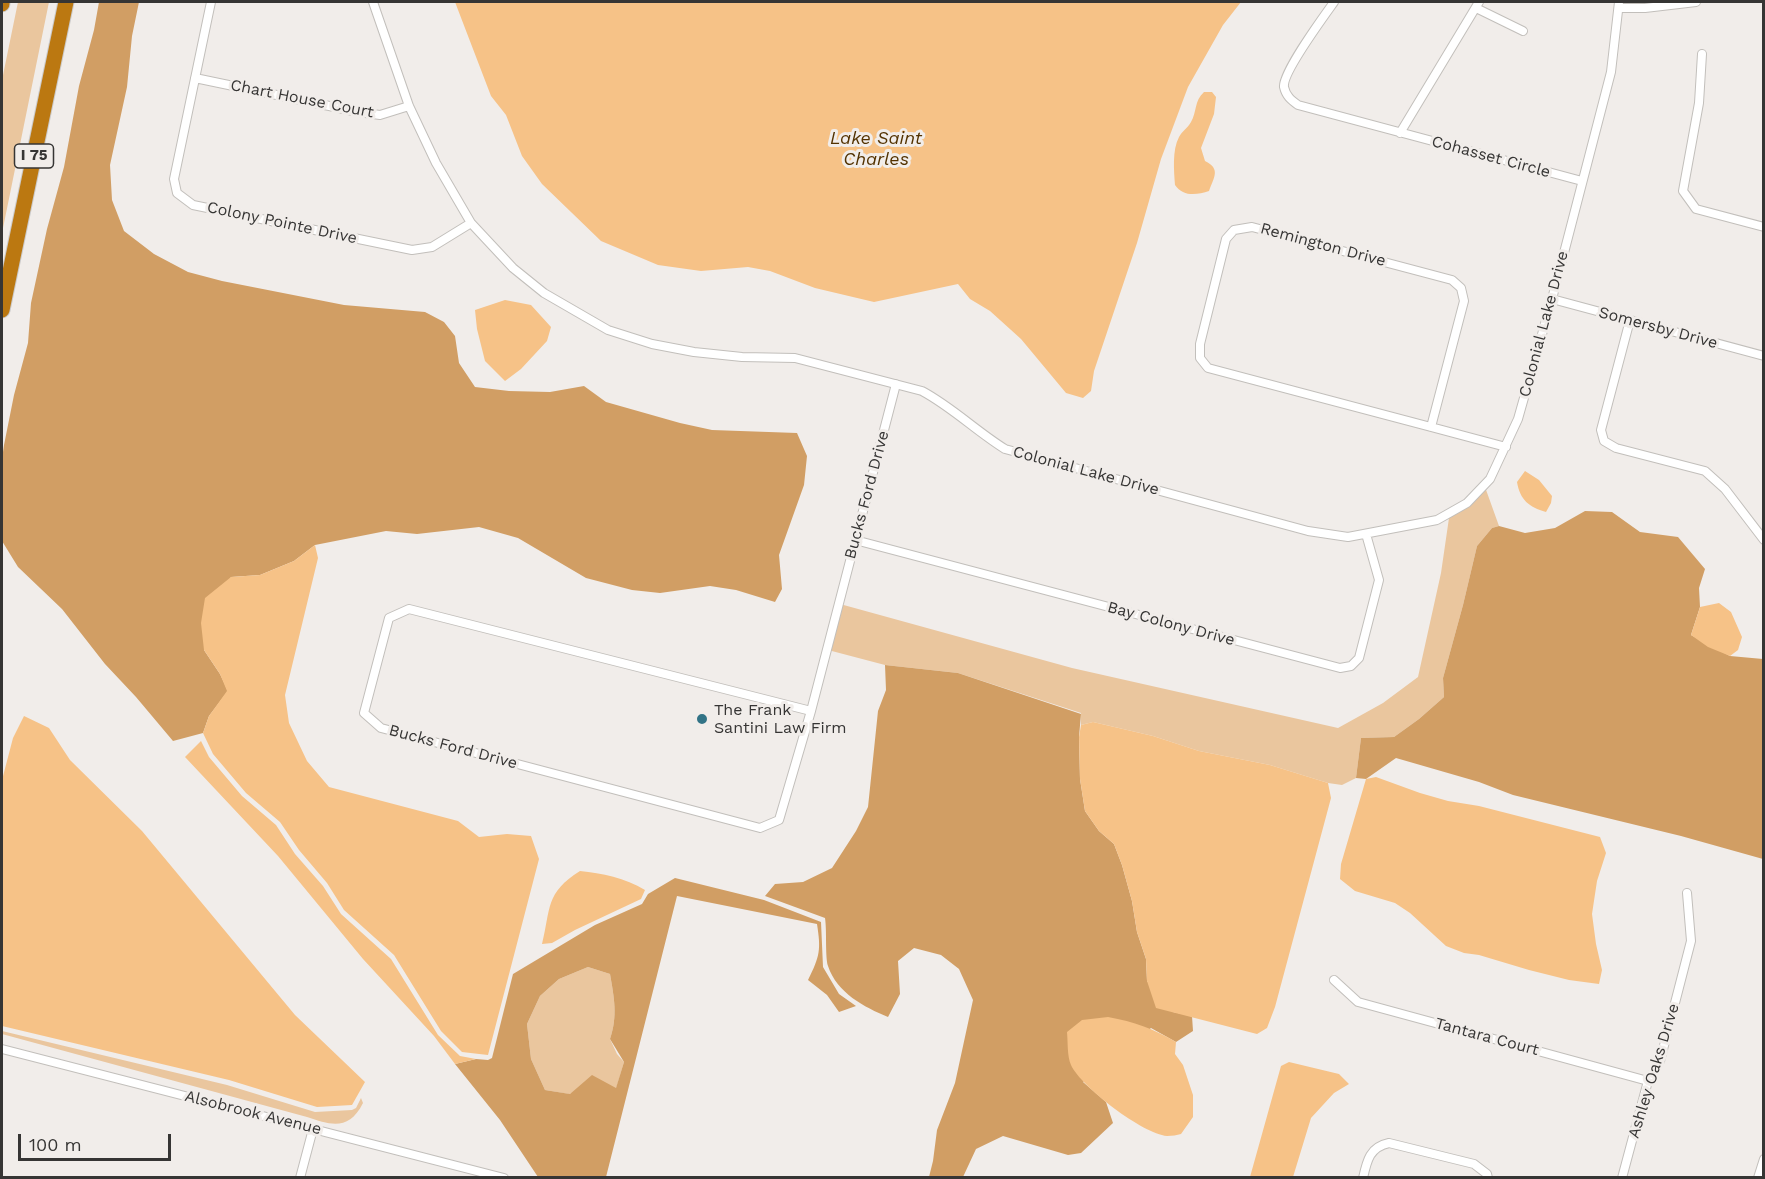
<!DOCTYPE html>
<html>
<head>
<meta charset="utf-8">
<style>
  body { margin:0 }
  #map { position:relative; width:1765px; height:1179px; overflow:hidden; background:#f1edea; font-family:"Work Sans",sans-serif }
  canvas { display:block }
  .frame { position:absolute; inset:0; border:3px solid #363534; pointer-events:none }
  .scale { position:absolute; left:18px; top:1134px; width:153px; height:27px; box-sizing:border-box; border:3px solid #363534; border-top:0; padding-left:8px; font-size:18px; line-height:21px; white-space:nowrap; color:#363534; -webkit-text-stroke:4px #f1edea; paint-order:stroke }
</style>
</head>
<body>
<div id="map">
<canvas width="1765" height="1179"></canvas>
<div class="frame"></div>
<div class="scale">100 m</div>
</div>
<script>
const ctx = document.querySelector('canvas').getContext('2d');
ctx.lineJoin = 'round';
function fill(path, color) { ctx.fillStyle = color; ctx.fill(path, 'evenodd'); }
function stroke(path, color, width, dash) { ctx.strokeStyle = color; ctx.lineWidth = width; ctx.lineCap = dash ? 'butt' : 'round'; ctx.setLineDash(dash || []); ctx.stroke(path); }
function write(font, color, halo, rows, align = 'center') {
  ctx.font = font + ' "Work Sans",sans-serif'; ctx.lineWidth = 6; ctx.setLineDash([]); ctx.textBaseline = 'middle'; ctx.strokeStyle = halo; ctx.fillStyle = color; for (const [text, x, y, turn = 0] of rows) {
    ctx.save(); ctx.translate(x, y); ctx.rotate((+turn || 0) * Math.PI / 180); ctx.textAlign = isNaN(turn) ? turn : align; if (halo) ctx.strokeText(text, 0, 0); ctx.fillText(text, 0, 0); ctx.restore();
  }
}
const green = new Path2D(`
  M18 2H49L2 233V80Z
  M1485 487 1499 526 1492 528 1477 546 1463 605 1443 678 1444 697 1419 719 1394 737 1361 738 1356 778 1342 785 1328 783 1270 765 1199 751 1153 736 1093 722 1081 725V713L958 673 885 665 828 650 840 604 1072 668 1338 728 1383 703 1418 677 1441 573 1449 518Z
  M588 967 610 974C614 997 618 1016 610 1039L617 1054 624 1062 616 1089 569 1094 545 1090 531 1059 527 1024 540 996 559 979Z
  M2 1031 227 1085 315 1112 352 1110 356 1108 361 1098 363 1103C349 1131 331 1125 307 1117L2 1034Z`);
const forest = new Path2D(`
  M99 2H139L132 36 127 87 110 165 112 200 124 231 154 254 188 272 222 281 344 305 425 312 444 322 455 336 459 363 475 387 509 391 550 392 584 386 606 402 680 423 712 430 797 433 807 456 804 485 779 555 782 589 775 602 736 590 710 586 660 593 632 590 586 578 518 538 479 527 417 534 386 531 315 545 294 561 260 575 231 577 204 650 220 674 228 691 209 716 203 733 173 741 136 697 105 664 62 609 18 567 2 541V459L4 445 14 395 28 343 31 303 47 229 64 167 79 86 94 30Z
  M1585 511 1612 512 1640 532 1678 537 1705 569 1699 588 1700 607 1691 635 1730 656 1763 659V859L1681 836 1513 795 1479 782 1396 758 1366 779 1356 778 1361 738 1394 737 1419 719 1444 697 1443 678 1463 605 1477 546 1492 528 1499 526 1525 533 1555 528Z
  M885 665 958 673 1081 714 1079 737 1080 779 1085 811 1099 831 1114 844 1122 865 1132 901 1137 932 1146 959 1147 981 1173 1012 1192 1016 1193 1031 1176 1042 1151 1028 1083 1082 1106 1102 1113 1123 1081 1153 1068 1155 1003 1136 976 1149 963 1177H929L933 1161 937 1130 955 1083 973 1000 959 969 941 955 914 948 898 961 900 994 888 1017C864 1007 837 993 828 966 825 956 827 931 825 918L765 896 775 884 803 882 832 868 856 831 868 807 878 711 886 690Z
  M675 878 764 900 821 922 823 967 839 994 856 1006 839 1012 827 995 808 980C820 956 821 950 817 924L677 896 606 1177H538L500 1120 455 1064 476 1059 488 1060 492 1058 513 974 595 925 642 904 648 894ZM588 967 610 974C614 997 618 1016 610 1039L624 1062 616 1088 592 1075 570 1094 545 1090 531 1059 527 1024 540 996 559 979Z`);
const water = new Path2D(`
  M455 2H1241L1223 25 1188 87 1161 159 1137 243 1094 371 1091 391 1083 398 1066 393 1021 339 990 311 970 299 958 284 874 302 815 288 770 271 748 267 701 271 658 265 601 241 542 184 522 156 506 115 491 96Z
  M1204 92H1212L1216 97 1214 114 1201 148 1205 161C1221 169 1214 177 1209 191 1197 195 1183 197 1175 185 1174 171 1172 150 1179 137 1182 131 1188 128 1191 122 1197 112 1194 101 1204 92Z
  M505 300 531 305 551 327 547 341 521 369 505 381 485 361 477 329 475 310Z
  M1525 471 1539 480 1552 496 1551 503 1546 512C1529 507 1520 500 1517 482Z
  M315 545 318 558 285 695 289 723 307 761 329 787 458 821 479 837 507 834 531 836 539 859 488 1055 462 1052 441 1031 394 955 344 910 327 883 299 850 280 822 246 793 213 754 203 733 209 716 227 691 220 674 204 650 201 623 205 598 231 577 260 575 294 561Z
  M1719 603 1731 612 1742 637 1738 650 1730 656 1708 647 1691 635 1700 607Z
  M24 716 49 728 70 760 142 831 295 1015 365 1082 352 1105 317 1107 229 1080 2 1026V780L13 738Z
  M1093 722 1153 736 1199 751 1270 765 1328 783 1331 798 1275 1007 1267 1028 1257 1034 1156 1008 1147 981 1146 959 1137 932 1132 901 1122 865 1114 844 1099 831 1085 811 1080 779 1079 737 1081 725Z
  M201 741 209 757 242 796 276 825 295 854 323 886 341 914 391 959 438 1035 460 1056 476 1059 455 1064 434 1036 363 959 278 856 185 757Z
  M1376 777 1420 793 1448 801 1479 806 1600 837 1606 853 1597 881 1592 914 1596 944 1602 970 1599 984 1569 980 1529 970 1479 955 1464 953 1446 946 1410 913 1395 903 1355 891 1340 879 1341 864 1366 779Z
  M580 871C602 873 625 878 645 890L641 899 575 930 552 943 542 944C551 908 545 893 580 871Z
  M1108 1017C1135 1022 1152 1028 1176 1042L1175 1054 1183 1065 1193 1095V1117L1181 1134C1177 1135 1172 1136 1167 1136 1143 1134 1081 1087 1071 1065 1067 1056 1068 1042 1067 1032L1082 1020Z
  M1289 1062 1339 1074 1349 1084 1334 1093 1311 1118 1293 1177H1250L1281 1066Z`);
const minor = new Path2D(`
  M211 2 174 179 177 193 193 205 412 250 432 247 471 223
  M373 2 409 106 436 163 471 223 513 268 544 293 608 330 652 344 694 352 742 357 795 358 922 391C952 407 976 431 1005 449L1308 531 1348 537 1437 520 1467 503 1490 479 1518 419 1552 299 1611 72 1619 2
  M1334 2C1324 16 1282 73 1284 87 1286 96 1291 100 1298 105L1582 181
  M1476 8 1523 31
  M1619 8H1645L1696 2
  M1702 54 1699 103 1683 191 1696 209 1764 227
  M195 78 358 112 380 115 409 106
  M1400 133 1479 2
  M1252 227 1452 280 1461 288 1464 301 1431 427 1208 368 1200 358V344L1226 239 1234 230Z
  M1552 299 1764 356
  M1630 320 1601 430 1604 441 1616 448 1705 471 1725 489 1764 540
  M1431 427 1506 447
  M855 540 1340 668 1351 666 1359 658 1379 580 1366 534
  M409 609 811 711 779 820 760 828 381 728 364 713 389 618Z
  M811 711 896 384
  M1334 980 1358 1002 1648 1081
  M2 1049 504 1178
  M300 1178 313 1129
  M1363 1178C1367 1160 1370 1147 1389 1143L1474 1164 1487 1174 1488 1178
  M1622 1178 1648 1081 1660 1061 1691 941 1687 893
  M1758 1178 1764 1159`);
const motorway = new Path2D(`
  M2 4V2
  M2 310 66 2`);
const markers = [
  [702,719,6,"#327386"]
];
const shields = [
  [34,156,39]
];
const shieldNames = [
  ["I 75",34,156]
];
const streetNames = [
  ["Chart House Court",302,99,11],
  ["Cohasset Circle",1491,157,15],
  ["Colony Pointe Drive",282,223,12],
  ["Remington Drive",1323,245,15],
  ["Colonial Lake Drive",1544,324,-75],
  ["Somersby Drive",1658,328,15],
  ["Colonial Lake Drive",1086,471,15],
  ["Bucks Ford Drive",867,495,-75],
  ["Bay Colony Drive",1171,624,15],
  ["Bucks Ford Drive",453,747,15],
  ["Tantara Court",1487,1037,15],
  ["Ashley Oaks Drive",1654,1071,-73],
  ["Alsobrook Avenue",253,1113,14]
];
const poiNames = [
  ["The Frank",714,710],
  ["Santini Law Firm",714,728]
];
const waterNames = [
  ["Lake Saint",876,139],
  ["Charles",876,160]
];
fill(green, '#eac69e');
fill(forest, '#d19e64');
fill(water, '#f6c287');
stroke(minor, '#c2bfbb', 10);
stroke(motorway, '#cbcaca', 17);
stroke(minor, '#fff', 8);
stroke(motorway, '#bb7811', 15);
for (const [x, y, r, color] of markers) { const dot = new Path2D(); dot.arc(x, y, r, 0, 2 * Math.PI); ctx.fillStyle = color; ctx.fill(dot); stroke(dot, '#f1edea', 2); }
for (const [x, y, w] of shields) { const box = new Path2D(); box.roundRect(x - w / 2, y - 12, w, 24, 4.5); ctx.fillStyle = '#f1edea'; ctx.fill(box); stroke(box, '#363534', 1.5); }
write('bold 15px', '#363534', null, shieldNames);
write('16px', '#363534', '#f1edea', streetNames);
write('16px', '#363534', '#f1edea', poiNames, 'left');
write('italic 18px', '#533200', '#f1edea', waterNames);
</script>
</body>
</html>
